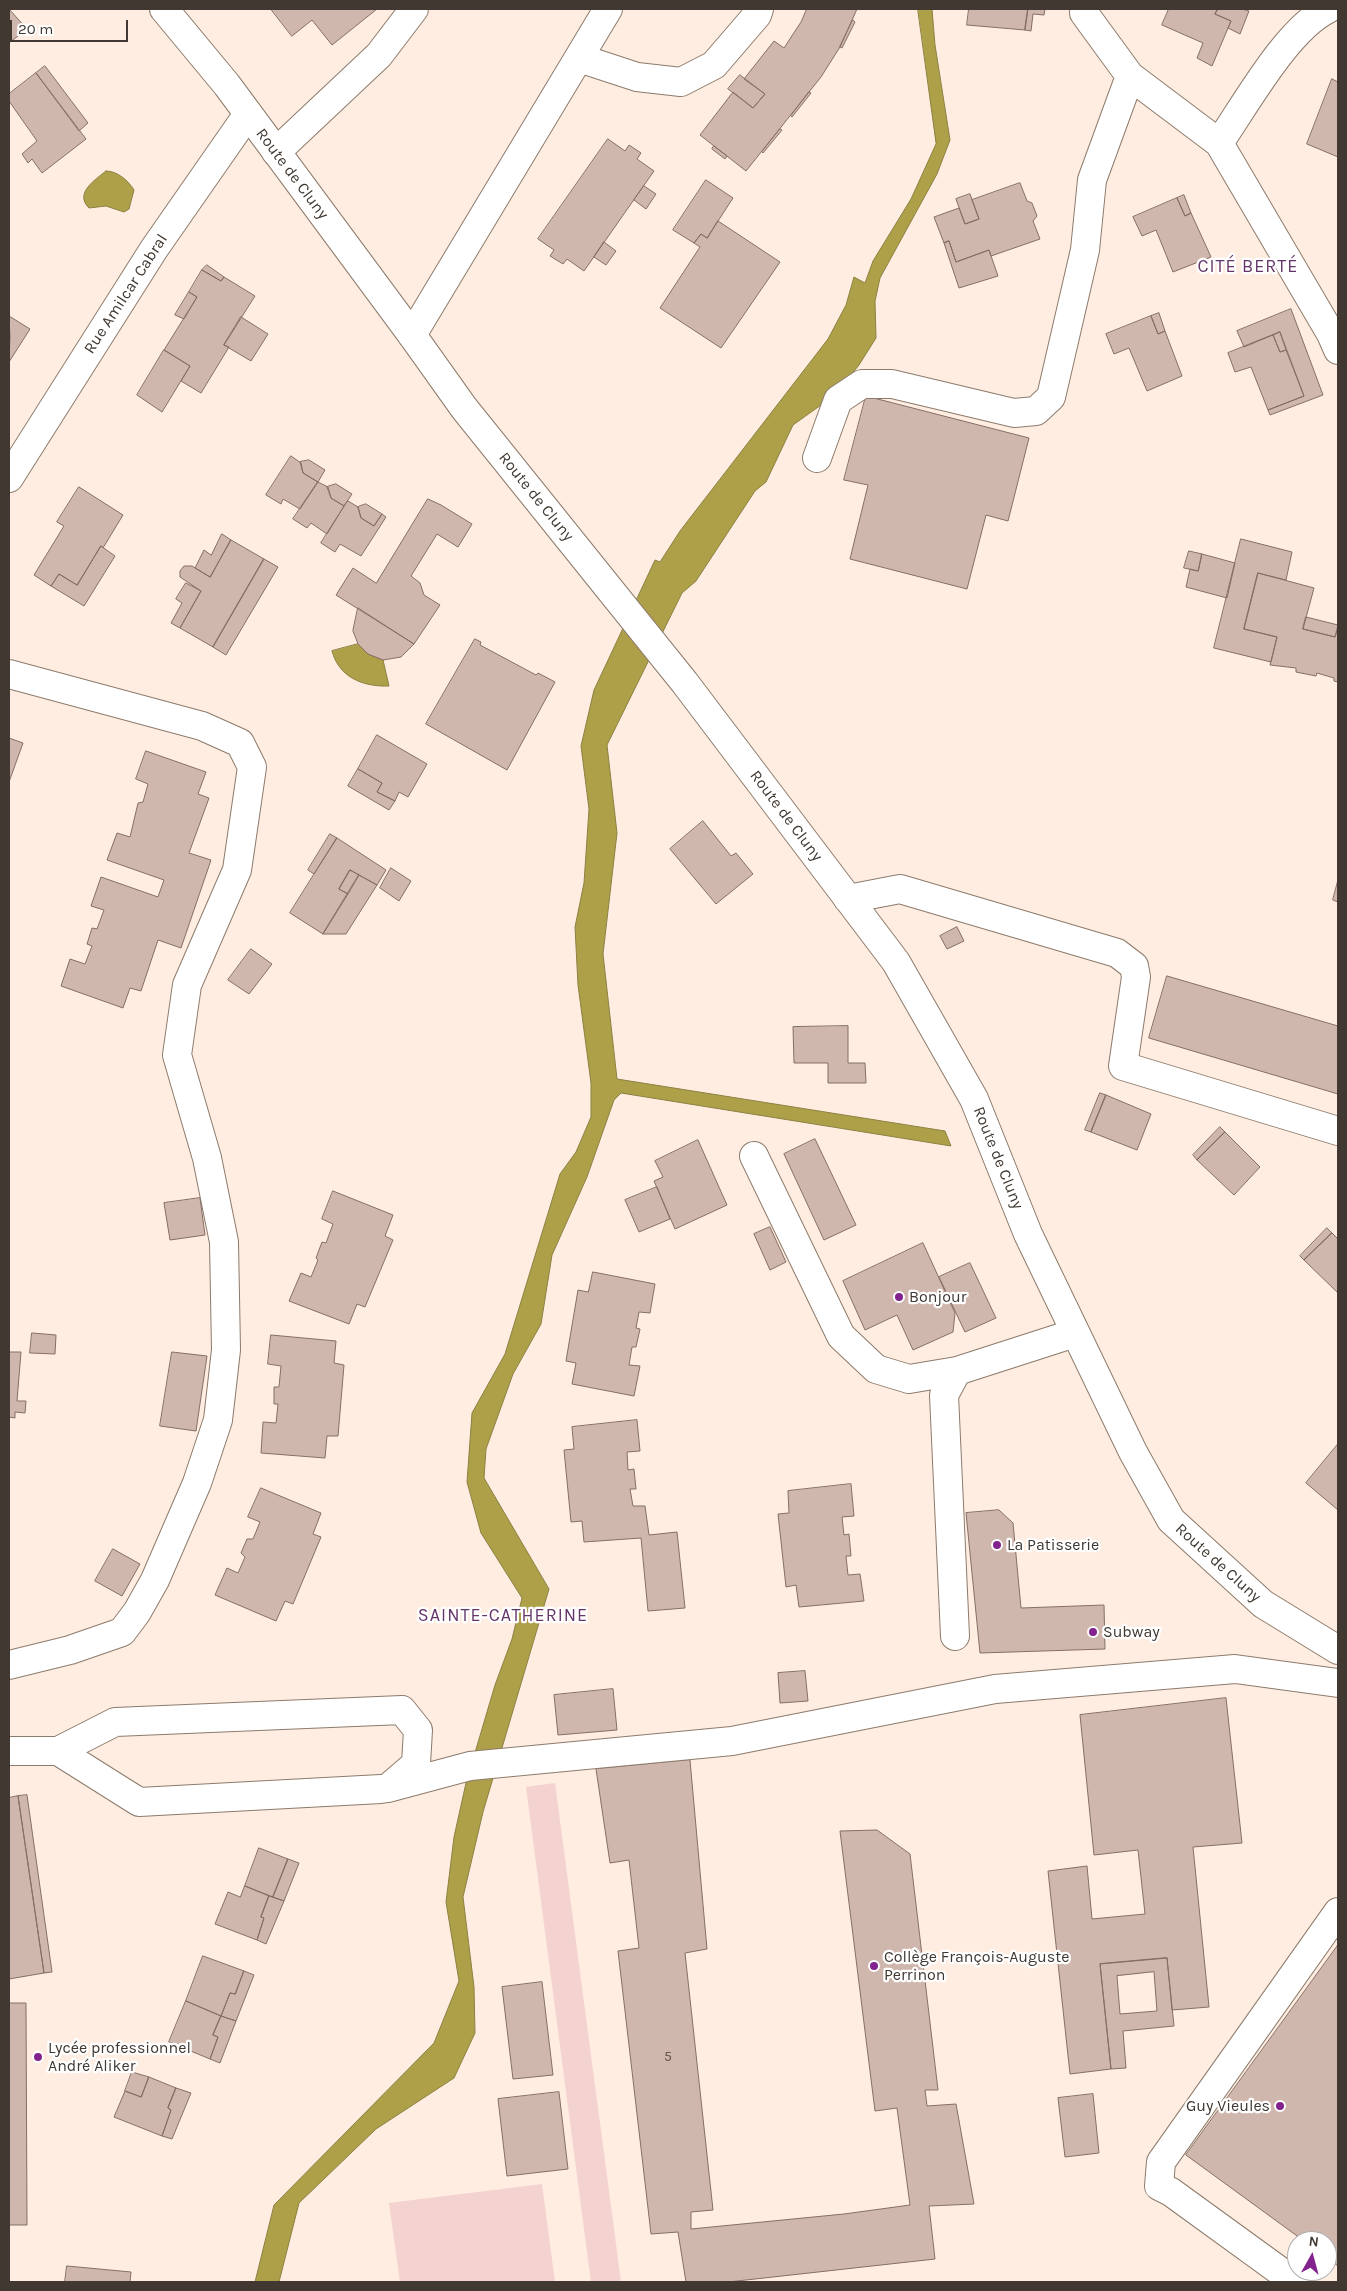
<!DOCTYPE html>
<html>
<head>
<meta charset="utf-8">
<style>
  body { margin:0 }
  #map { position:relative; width:1347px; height:2291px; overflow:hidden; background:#feede0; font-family:Karla,sans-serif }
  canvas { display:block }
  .frame { position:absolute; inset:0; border:10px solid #403831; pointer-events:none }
  .north { position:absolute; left:1287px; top:2231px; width:50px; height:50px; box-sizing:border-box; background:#fff; border:1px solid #b3afad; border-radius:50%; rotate:7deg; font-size:14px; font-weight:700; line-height:20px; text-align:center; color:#403831 }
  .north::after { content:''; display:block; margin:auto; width:18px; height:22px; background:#83238e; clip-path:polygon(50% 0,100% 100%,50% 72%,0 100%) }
  .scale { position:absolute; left:10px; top:20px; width:118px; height:22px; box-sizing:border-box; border:2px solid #403831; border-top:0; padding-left:6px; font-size:15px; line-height:18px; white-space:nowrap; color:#403831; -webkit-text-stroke:4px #fff; paint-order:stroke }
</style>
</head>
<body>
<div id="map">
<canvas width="1347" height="2291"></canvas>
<div class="frame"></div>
<div class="north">N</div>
<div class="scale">20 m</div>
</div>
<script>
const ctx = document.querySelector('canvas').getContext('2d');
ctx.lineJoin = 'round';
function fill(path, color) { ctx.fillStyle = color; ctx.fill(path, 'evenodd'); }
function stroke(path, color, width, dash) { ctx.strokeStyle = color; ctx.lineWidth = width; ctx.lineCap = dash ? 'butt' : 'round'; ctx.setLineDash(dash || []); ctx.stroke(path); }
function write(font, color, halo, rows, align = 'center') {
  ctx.font = font + ' Karla,sans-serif'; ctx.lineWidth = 4.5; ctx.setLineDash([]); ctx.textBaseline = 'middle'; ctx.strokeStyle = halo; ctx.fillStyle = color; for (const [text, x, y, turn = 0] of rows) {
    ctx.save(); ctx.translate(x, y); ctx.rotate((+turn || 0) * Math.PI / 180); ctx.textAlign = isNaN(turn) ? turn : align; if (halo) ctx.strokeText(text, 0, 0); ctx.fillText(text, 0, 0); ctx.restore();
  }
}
const green = new Path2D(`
  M555 1783 621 2282H591L526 1787Z
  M542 2184 555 2282H400L389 2203Z`);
const water = new Path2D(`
  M918 9H932L935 45 950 140 937 174 880 278 875 301 876 338 859 365 842 386 828 400 793 425 766 482 755 491 696 581 682 593 607 745 617 833 603 954 617 1079 945 1131 951 1146 621 1093 614 1100 587 1177 552 1255 541 1324 513 1374 486 1449 484 1478 549 1589 483 1812 463 1897 474 1987 475 2033 454 2078 376 2129 299 2203 279 2282H255L274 2205 434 2043 459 1981 446 1902 454 1837 466 1783 495 1685 512 1639 522 1598 481 1533 467 1482 472 1413 505 1354 560 1174 576 1152 591 1117V1083L578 985 575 927 584 883 589 809 581 746 594 690 655 560 660 562 680 531 828 339 846 305 854 277 865 283 873 261 911 199 936 144Z
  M106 171C117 171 128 180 134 190L129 209 124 212 106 206 89 208C74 193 95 180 106 171Z
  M358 644 368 654 383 660 389 686C364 687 339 678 332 651Z`);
const building = new Path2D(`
  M9 9 27 29 9 43Z
  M271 9H377L332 45 312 20 292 36Z
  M807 9H857L840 47 821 77 746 171 700 135 733 92 753 108 765 94 744 79 774 41 784 48 801 22Z
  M969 9H1028L1025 30 967 25Z
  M1028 9H1045L1044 15 1033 14 1031 31 1025 30Z
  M1169 9H1218L1215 14 1231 21 1212 66 1197 58 1203 43 1162 25Z
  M1218 9H1242L1249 11 1240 34 1228 28 1231 21 1215 14Z
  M853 20 855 22 842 48 840 47Z
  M45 66 88 123 79 131 36 73Z
  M36 73 86 139 42 173 32 159 28 163 22 154 37 141 9 101V94Z
  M740 75 765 94 753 108 728 89Z
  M1332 79 1338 82V157L1307 144Z
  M809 92 811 93 792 117 791 116Z
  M780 129 782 130 763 153 762 152Z
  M608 139 625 151 629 145 641 153 637 159 654 171 584 271 567 259 563 264 550 256 554 250 538 239Z
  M714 146 727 156 725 159 712 149Z
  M706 180 733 198 707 238 701 234 694 243 673 230Z
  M1020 183 1027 201 1032 203 1037 216 1033 221 1040 239 991 256 989 250 956 262 949 241 944 243 934 217 959 208 965 224 979 219 972 200Z
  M644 186 656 194 646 209 634 200Z
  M970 194 979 219 965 224 956 199Z
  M1184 195 1191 213 1185 216 1177 198Z
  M1177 198 1185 216 1191 213 1211 257 1173 272 1156 230 1142 236 1133 217Z
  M718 221 780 262 721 348 660 308 700 247 694 243 701 234 707 238Z
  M949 241 956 262 989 250 998 276 959 288 944 243Z
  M604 242 616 251 606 265 594 257Z
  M207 265 224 277 221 281 202 270Z
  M202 270 221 281 224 277 255 296 224 345 229 347 201 393 181 381 190 366 164 350 197 297 189 292Z
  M189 292 197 297 184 319 175 315Z
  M1291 309 1323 395 1270 415 1268 410 1304 396 1280 332 1244 347 1237 331Z
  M1159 313 1165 331 1158 334 1151 316Z
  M9 316 30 329 9 362 10 336Z
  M1151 316 1158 334 1165 331 1182 376 1147 391 1129 348 1114 354 1106 334Z
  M241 317 268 334 251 361 224 345Z
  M1280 332 1286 350 1280 352 1273 335Z
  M1273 335 1280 352 1286 350 1304 396 1268 410 1251 367 1235 372 1228 353Z
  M164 350 190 366 162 412 137 395Z
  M866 396 1029 438 1008 521 986 515 967 589 850 559 868 485 844 480Z
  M291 456 301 463 303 473 318 482 300 509 283 499 281 504 266 495Z
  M309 460 325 470 318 482 303 473 300 462Z
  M318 482 328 487 331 498 344 506 327 534 311 523 307 528 293 519Z
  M336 484 352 494 344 506 331 498 327 487Z
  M79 487 123 515 103 548 101 546 77 585 59 574 51 586 34 575 64 526 57 522Z
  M428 499 441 505 472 524 458 547 437 534 411 576 420 583 424 595 440 605 414 644 336 595 353 568 376 583Z
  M348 501 358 507 361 518 374 526 382 514 386 517 361 556 340 544 335 552 321 543Z
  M366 504 382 514 374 526 361 518 358 507Z
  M222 534 231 540 210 577 195 568 204 550 211 555Z
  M1241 539 1292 552 1286 580 1258 573 1244 629 1277 637 1271 662 1214 648Z
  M231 540 264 559 213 647 180 628 201 591 180 577V571L184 566H192L210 577Z
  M101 546 115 556 84 606 51 586 59 574 77 585Z
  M1189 551 1202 554 1198 571 1184 568Z
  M1202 554 1235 563 1227 598 1186 587 1190 569 1198 571Z
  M264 559 278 567 226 655 213 647Z
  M1258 573 1314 588 1303 629 1335 637 1338 628V682L1334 681V678L1317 673 1316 676 1296 672V668L1270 665 1277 637 1244 629Z
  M186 583 201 591 180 628 171 623 182 603 176 599Z
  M358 608 414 644 401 657 383 660 368 654 358 644 353 631Z
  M1306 617 1338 625 1335 637 1303 629Z
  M475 639 481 642 480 645 536 675 538 673 555 682 507 770 426 724Z
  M377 735 427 764 408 797 399 792 395 801 377 792 382 783 358 769Z
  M9 738 23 743 9 782Z
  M146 751 206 772 198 794 209 798 189 853 211 860 181 948 158 940 141 991 130 988 123 1008 61 986 70 959 85 964 92 946 87 944 92 928 97 929 104 910 91 906 101 877 158 897 164 880 107 860 117 833 130 837 138 803 143 802 148 784 136 779Z
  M358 769 382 783 377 792 395 801 389 810 348 786Z
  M703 821 731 856 736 853 753 874 716 904 670 849Z
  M330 834 337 838 314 874 308 870Z
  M337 838 386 870 377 885 350 870 339 889 348 894 323 934 290 913Z
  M391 868 411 881 399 901 380 888Z
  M350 870 359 875 348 894 339 889Z
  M359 875 377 885 346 934H323Z
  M1338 880V902L1333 900Z
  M957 927 964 941 947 949 940 936Z
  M251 949 272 964 249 994 228 980Z
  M1167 976 1338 1026V1094L1149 1038Z
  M848 1026V1063H865L866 1083H828V1063H794L793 1027Z
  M1100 1093 1106 1095 1091 1132 1085 1130Z
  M1106 1095 1151 1114 1137 1150 1091 1132Z
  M1220 1127 1225 1132 1197 1160 1193 1155Z
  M1225 1132 1260 1167 1234 1195 1197 1160Z
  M815 1139 856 1225 824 1240 784 1154Z
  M698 1140 727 1205 675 1229 654 1181 663 1177 655 1161Z
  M657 1187 670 1219 639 1232 625 1200Z
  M333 1191 393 1215 385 1236 393 1240 365 1307 357 1304 349 1324 289 1301 301 1273 311 1277 318 1260 316 1258 322 1242 326 1243 333 1224 322 1219Z
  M200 1198 205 1235 170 1240 164 1203Z
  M770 1227 786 1262 770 1270 754 1234Z
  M1327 1228 1332 1233 1304 1260 1300 1256Z
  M1332 1233 1338 1239V1293L1304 1260Z
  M923 1243 955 1313 953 1332 913 1350 897 1315 865 1330 843 1281Z
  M970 1263 996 1318 965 1332 939 1277Z
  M593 1272 655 1284 650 1313 639 1312 636 1328 640 1329 636 1347H632L629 1365 640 1366 634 1396 572 1384 576 1363 566 1361 578 1290 588 1292Z
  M32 1333 56 1335 55 1354 30 1353Z
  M271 1335 336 1341 334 1363 344 1365 338 1436H327L325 1458 261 1453 263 1422 276 1423 278 1404H274V1387H279L281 1366 268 1364Z
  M9 1352H21L17 1401H26L25 1413 15 1412V1418L9 1417Z
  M172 1352 207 1356 196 1431 160 1426Z
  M637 1420 640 1451 627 1452 628 1470 634 1469 636 1489H630L633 1506H645L649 1535 677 1532 685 1608 648 1611 641 1538 584 1542 582 1521 571 1522 564 1450 574 1449 572 1427Z
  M1338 1444V1510L1306 1483Z
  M851 1484 854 1516 842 1517 844 1535 849 1534 851 1556H846L848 1575 860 1574 864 1601 799 1607 796 1585 786 1587 778 1514 789 1513 788 1491Z
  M261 1488 321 1513 313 1534 321 1537 293 1604 285 1601 276 1621 215 1595 227 1568 238 1573 245 1557 241 1553 247 1539H253L260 1522 248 1517Z
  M999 1510 1013 1523 1021 1608 1104 1605 1105 1649 980 1653 966 1513Z
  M113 1549 140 1564 122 1596 95 1581Z
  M805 1671 808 1701 780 1703 778 1673Z
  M613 1689 617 1730 558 1735 554 1695Z
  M1226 1698 1242 1843 1193 1847 1209 2007 1172 2010 1167 1958 1100 1964 1111 2069 1070 2074 1048 1871 1087 1866 1092 1919 1145 1914 1138 1850 1094 1855 1080 1715Z
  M690 1760 707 1949 685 1953 713 2210 691 2212V2229L844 2214 910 2205 897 2108 875 2111 840 1831 877 1830 910 1854 938 2090H925L927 2106 956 2104 974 2204 929 2206 935 2259 728 2282H686L678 2232 651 2234 618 1951 639 1948 629 1860 610 1863 596 1769Z
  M27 1795 52 1972 44 1973 18 1796Z
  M18 1796 44 1973 9 1979V1798Z
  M259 1848 288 1859 273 1897 245 1886Z
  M288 1859 299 1863 284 1901 273 1897Z
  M245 1886 269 1896 261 1917 264 1918 257 1940 215 1924 228 1892 240 1897Z
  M269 1896 284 1901 266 1944 257 1940 264 1918 261 1917Z
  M1338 1945V2266L1327 2258V2241H1304L1186 2155Z
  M203 1956 244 1971 235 1994 230 1993 221 2016 186 2001Z
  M1167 1958 1174 2026 1123 2031 1126 2068 1111 2069 1100 1964ZM1154 1972 1157 2011 1120 2014 1117 1976Z
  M244 1971 254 1975 236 2021 221 2016 230 1993 235 1994Z
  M542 1982 553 2075 513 2079 502 1987Z
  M186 2001 221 2016 213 2035 218 2037 210 2059 169 2042Z
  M9 2003H26L27 2225H9Z
  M221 2016 236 2021 220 2063 210 2059 218 2037 213 2035Z
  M132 2072 149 2077 141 2097 125 2091Z
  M149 2077 176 2088 168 2108 171 2110 162 2136 114 2117 125 2091 141 2097Z
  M176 2088 191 2093 172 2139 162 2136 171 2110 168 2108Z
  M559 2092 568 2169 507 2176 498 2099Z
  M1093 2094 1099 2153 1065 2157 1058 2098Z
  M67 2266 131 2272 130 2282H65Z`);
const minor = new Path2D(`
  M1085 9 1084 13 1130 76 1219 143 1331 334 1338 350
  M579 58 637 77 681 82 714 65 757 15 759 9
  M1219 143C1246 104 1287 29 1328 9
  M276 152 379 55 414 9
  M412 335 608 9
  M817 458 838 400 862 384H892L1014 413 1036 411 1051 397 1085 250 1092 180 1130 76
  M9 478 154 249 248 114
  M9 674 202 726 240 743 252 767 237 870 187 985 177 1055 207 1158 224 1242 226 1350 218 1420 197 1483 155 1580 137 1612 122 1632 70 1650 9 1665
  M848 899 900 889 1117 953 1134 966 1136 977 1123 1066 1338 1131
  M754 1156 841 1336 876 1369 909 1379 957 1371
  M955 1636 944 1395 957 1371 1075 1333
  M9 1751H58L115 1722 402 1710 418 1730 416 1764 388 1788 381 1789 139 1802 58 1751
  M388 1788 470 1766 732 1741 995 1689 1235 1669 1338 1683
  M1295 2282 1171 2192 1159 2186 1161 2162 1338 1912`);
const major = new Path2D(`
  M164 9 227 85 412 335 464 408 685 683 896 962 974 1099 1028 1234 1133 1452 1171 1520 1263 1604 1338 1650`);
const markers = [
  [899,1297,5,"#83238e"],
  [997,1545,5,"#83238e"],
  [1093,1632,5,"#83238e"],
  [874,1966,5,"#83238e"],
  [38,2057,5,"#83238e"],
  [1280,2106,5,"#83238e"]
];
const numberNames = [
  ["5",668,2057]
];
const streetNames = [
  ["Route de Cluny",292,174,53],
  ["Rue Amilcar Cabral",126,294,-57],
  ["Route de Cluny",536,497,51],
  ["Route de Cluny",786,816,53],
  ["Route de Cluny",998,1158,68],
  ["Route de Cluny",1218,1563,42]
];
const poiNames = [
  ["Bonjour",909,1297],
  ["La Patisserie",1007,1545],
  ["Subway",1103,1632],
  ["Collège François-Auguste",884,1957],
  ["Perrinon",884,1975],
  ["Lycée professionnel",48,2048],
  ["André Aliker",48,2066],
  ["Guy Vieules",1270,2106,"right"]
];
const neighbourhoodNames = [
  ["CITÉ BERTÉ",1248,267],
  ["SAINTE-CATHERINE",503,1616]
];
fill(green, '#f4d2d0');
fill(water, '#ada049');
stroke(water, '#8c8142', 1);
fill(building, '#d0b7ae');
stroke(building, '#856e66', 1);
stroke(minor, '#8d7b6c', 30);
stroke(major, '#8d7b6c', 30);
stroke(minor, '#fff', 28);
stroke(major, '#fff', 28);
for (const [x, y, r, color] of markers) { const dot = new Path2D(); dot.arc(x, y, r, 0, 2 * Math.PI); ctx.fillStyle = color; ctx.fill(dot); stroke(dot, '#fff', 2); }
write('14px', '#645850', null, numberNames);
write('16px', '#403831', '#fff', streetNames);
write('16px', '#403831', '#fff', poiNames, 'left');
ctx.letterSpacing = '1px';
write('18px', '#643569', '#fff', neighbourhoodNames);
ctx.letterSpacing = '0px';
</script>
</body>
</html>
